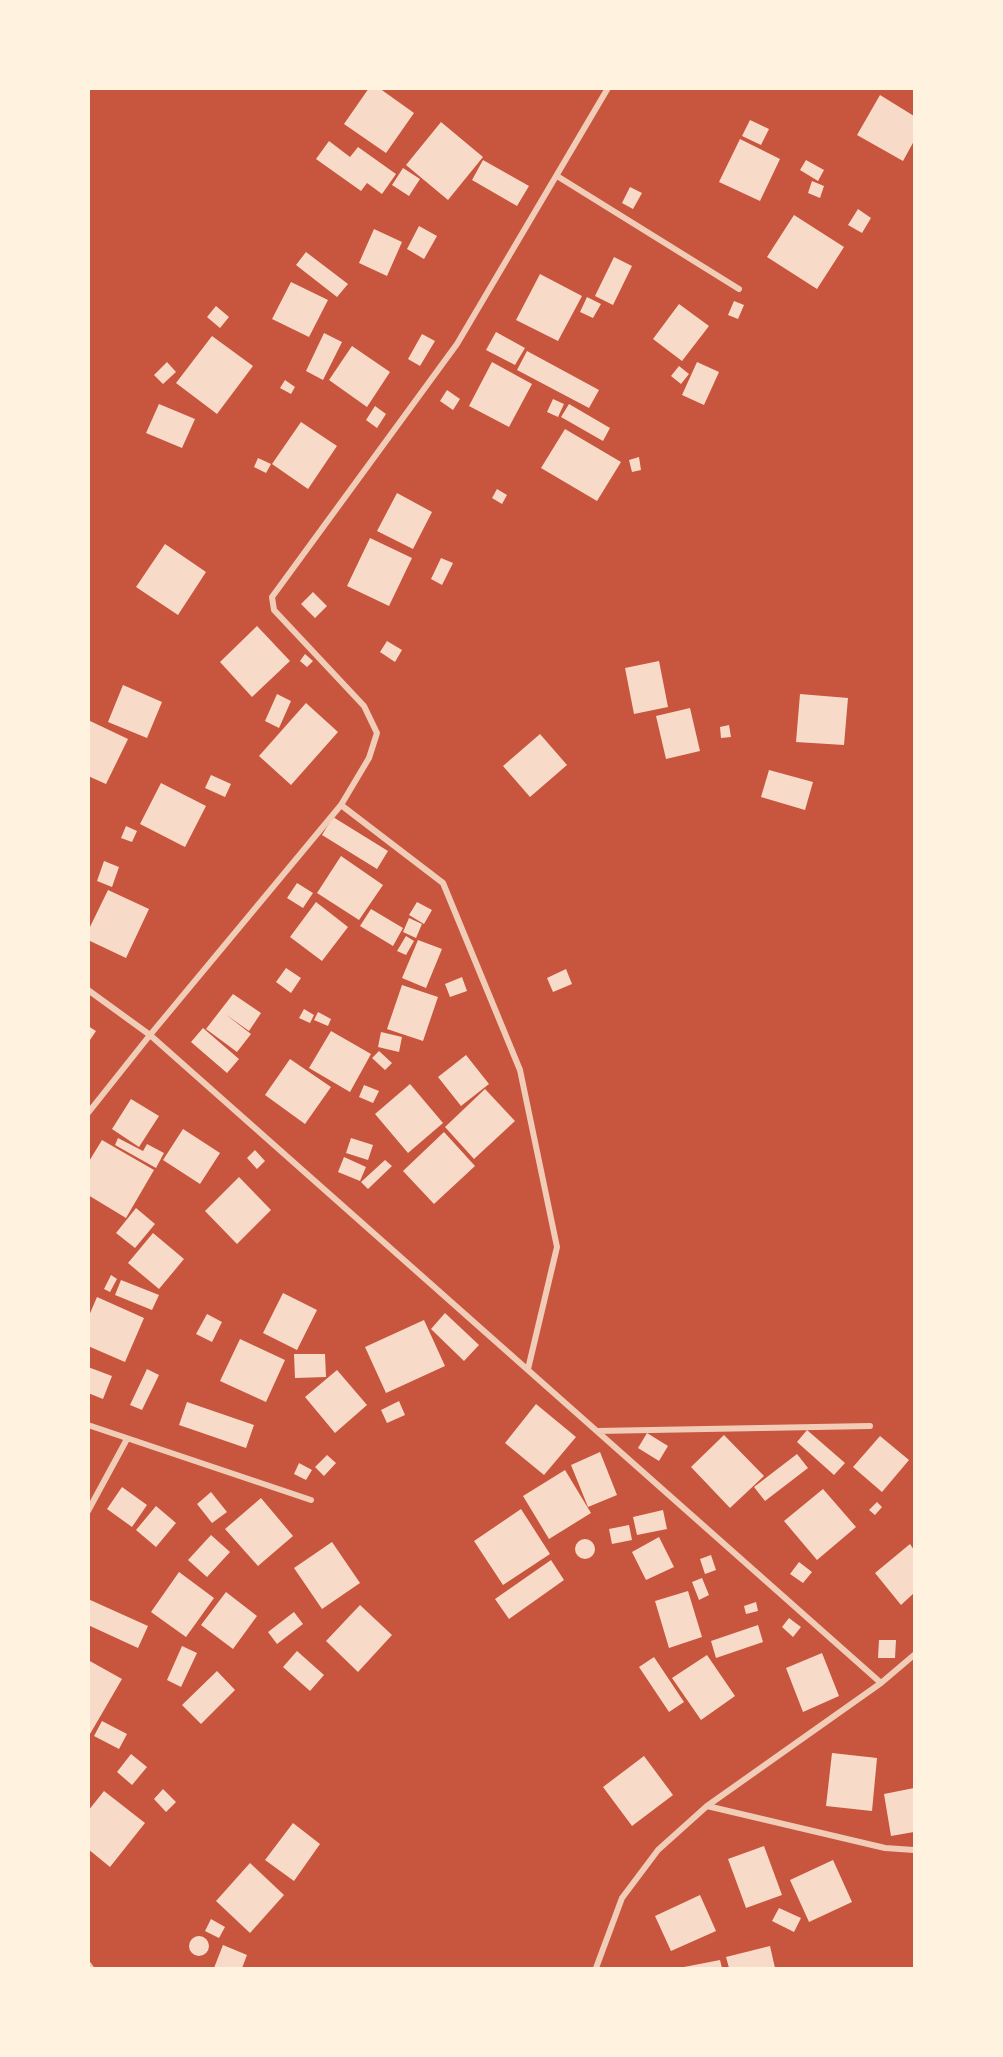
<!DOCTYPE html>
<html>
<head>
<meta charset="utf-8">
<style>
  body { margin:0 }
  #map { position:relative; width:1003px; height:2057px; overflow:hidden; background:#c8553d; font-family:"Public Sans",sans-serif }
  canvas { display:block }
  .frame { position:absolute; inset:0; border:90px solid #fff3e0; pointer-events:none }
</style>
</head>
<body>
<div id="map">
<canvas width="1003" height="2057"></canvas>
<div class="frame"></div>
</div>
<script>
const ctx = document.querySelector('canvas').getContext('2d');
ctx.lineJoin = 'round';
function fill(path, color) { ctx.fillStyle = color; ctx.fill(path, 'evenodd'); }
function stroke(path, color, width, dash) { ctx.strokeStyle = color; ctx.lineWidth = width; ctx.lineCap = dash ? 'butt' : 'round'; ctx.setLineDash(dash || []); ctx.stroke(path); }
const building = new Path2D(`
  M369 88H379L414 113 386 153 344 124Z
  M880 95 914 116V141L903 161 857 135Z
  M750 120 769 129 761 145 742 136Z
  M441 122 483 157 448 200 406 165Z
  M740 139 780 159 760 201 719 182Z
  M329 141 350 157 358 147 396 174 382 194 367 183 361 191 316 159Z
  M483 160 529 186 517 206 472 180Z
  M806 160 824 170 818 181 800 170Z
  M403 168 420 179 409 196 392 185Z
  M812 181 824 186 820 198 808 193Z
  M630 187 642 193 633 209 622 203Z
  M858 209 871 218 862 233 848 225Z
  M794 215 844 247 817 289 767 257Z
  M419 226 437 236 424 259 407 249Z
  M374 229 402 242 387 276 359 263Z
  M306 252 348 284 337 297 296 265Z
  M614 257 632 266 613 305 595 296Z
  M540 274 582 296 558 341 516 320Z
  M291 282 328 300 309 337 272 319Z
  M587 297 601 304 593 318 580 312Z
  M734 301 744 305 738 319 728 315Z
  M679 304 709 326 682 361 653 339Z
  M216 306 229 317 220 328 207 317Z
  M496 332 525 348 515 365 486 350Z
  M324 333 342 342 323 380 306 371Z
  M422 334 435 341 420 366 408 359Z
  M212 336 253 366 217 414 176 383Z
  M352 346 390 372 367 407 329 380Z
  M527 351 599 390 589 408 517 370Z
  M167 362 176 372 163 384 154 375Z
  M492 362 532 384 509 427 469 406Z
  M697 362 719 372 704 405 682 395Z
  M679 366 689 374 681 384 671 376Z
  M285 380 295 387 291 394 280 388Z
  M447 390 460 399 453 410 440 401Z
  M553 399 564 404 558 417 547 412Z
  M159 404 195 419 182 448 146 433Z
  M569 404 610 428 603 441 561 417Z
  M375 406 386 414 377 428 366 420Z
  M301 422 337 446 308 489 272 464Z
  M565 429 621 462 597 501 541 468Z
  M639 457 641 470 632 472 629 460Z
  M258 458 271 464 266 473 254 467Z
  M497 489 507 495 502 504 492 498Z
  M397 493 432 512 413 549 377 531Z
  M370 538 412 558 389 606 347 586Z
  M165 544 206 572 178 615 136 587Z
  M441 558 453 563 442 585 431 579Z
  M313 592 327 606 315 618 301 604Z
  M257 626 290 661 252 697 220 662Z
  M387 641 402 650 395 662 380 652Z
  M305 654 313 661 307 667 300 661Z
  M659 661 668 707 634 714 625 668Z
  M123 685 162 702 147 738 108 722Z
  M277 694 291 701 279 728 265 721Z
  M800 694 848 698 844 745 796 742Z
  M306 703 338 732 291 785 259 756Z
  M690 708 700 751 666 759 656 716Z
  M88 720 128 739 106 784 88 776Z
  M729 725 731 737 721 738 720 727Z
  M540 734 567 765 530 797 503 766Z
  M769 770 813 782 805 810 761 797Z
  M211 775 231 784 225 797 205 788Z
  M161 783 206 806 185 847 140 824Z
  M333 817 388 851 377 869 322 835Z
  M126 826 137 831 132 842 121 838Z
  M341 856 383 885 359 920 317 893Z
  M104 861 119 867 112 887 97 881Z
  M297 883 313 893 303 908 287 898Z
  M108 890 149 909 126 958 88 940V931Z
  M316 902 348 927 322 961 290 937Z
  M417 902 432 910 424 924 409 915Z
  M371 909 403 928 393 946 360 926Z
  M409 918 422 924 416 938 403 932Z
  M406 936 414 941 406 955 397 951Z
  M418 940 442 949 426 988 402 978Z
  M286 968 301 978 291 993 276 982Z
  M566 969 572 984 553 992 547 978Z
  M462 977 467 991 450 997 445 984Z
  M402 985 438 997 423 1041 387 1029Z
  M233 994 261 1013 249 1031 225 1014 251 1034 237 1052 206 1029Z
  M304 1009 314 1015 310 1023 299 1018Z
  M318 1012 331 1019 328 1026 314 1020Z
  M88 1026 96 1031 88 1043Z
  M203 1028 239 1059 227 1073 191 1042Z
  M331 1031 371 1054 350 1092 309 1068Z
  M381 1032 402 1037 399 1052 378 1047Z
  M379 1051 392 1063 385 1070 372 1058Z
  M466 1055 489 1084 461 1106 438 1077Z
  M290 1059 331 1087 305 1124 265 1095Z
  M410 1084 443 1123 408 1153 375 1114Z
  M364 1085 379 1091 373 1103 359 1097Z
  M485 1089 515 1121 474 1159 445 1127Z
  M131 1099 159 1116 139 1147 112 1129Z
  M183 1129 220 1153 200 1184 163 1160Z
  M444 1132 475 1166 434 1204 403 1171Z
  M118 1138 143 1151 147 1144 164 1153 156 1168 115 1145Z
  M351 1138 373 1145 368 1160 346 1153Z
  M102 1140 154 1170 126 1218 88 1195V1163Z
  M255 1150 265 1161 257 1169 247 1158Z
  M344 1157 366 1167 360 1181 338 1172Z
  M385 1160 392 1166 368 1189 361 1182Z
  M239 1177 271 1210 237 1244 205 1211Z
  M136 1208 155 1224 135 1248 116 1233Z
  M153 1233 184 1259 159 1289 128 1263Z
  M111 1275 117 1279 110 1292 104 1289Z
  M121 1280 159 1295 152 1310 115 1295Z
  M283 1293 317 1310 297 1350 263 1333Z
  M97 1297 144 1318 125 1362 88 1346V1318Z
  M445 1313 479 1345 464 1361 431 1329Z
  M207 1314 222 1322 212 1342 196 1334Z
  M424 1320 445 1366 386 1393 365 1347Z
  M240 1339 285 1360 266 1402 220 1381Z
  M294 1354H325L326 1377 295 1378Z
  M88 1367 112 1376 103 1399 88 1393Z
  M147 1369 159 1375 142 1410 130 1405Z
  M337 1370 367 1405 335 1433 305 1397Z
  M399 1401 405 1415 387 1423 381 1410Z
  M187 1402 254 1425 246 1448 179 1425Z
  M536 1404 576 1437 544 1475 505 1443Z
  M807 1430 845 1463 834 1475 797 1442Z
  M647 1433 668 1446 659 1461 638 1448Z
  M724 1435 764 1476 730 1508 691 1467Z
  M880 1436 909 1460 882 1492 853 1467Z
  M600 1452 617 1495 588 1507 571 1465Z
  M797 1454 808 1468 765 1501 754 1487Z
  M327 1455 336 1463 324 1476 315 1467Z
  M299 1463 312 1470 306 1480 294 1474Z
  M565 1470 591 1513 549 1539 523 1496Z
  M122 1487 147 1505 132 1527 107 1509Z
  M823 1489 856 1527 817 1560 784 1521Z
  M211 1492 227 1512 212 1523 197 1504Z
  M261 1498 293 1536 258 1566 225 1529Z
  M877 1502 882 1507 875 1515 869 1510Z
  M156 1506 176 1523 156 1547 136 1530Z
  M521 1509 550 1554 503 1585 474 1541Z
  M663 1510 667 1529 637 1535 633 1517Z
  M629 1525 632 1540 612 1544 609 1529Z
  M211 1535 230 1552 207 1577 188 1560Z
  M659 1537 674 1567 646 1580 632 1552Z
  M575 1549a10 10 0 1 1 20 0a10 10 0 1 1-20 0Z
  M332 1542 360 1583 322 1609 294 1568Z
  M910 1544 914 1550V1593L901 1605 875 1573Z
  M711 1555 716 1570 705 1574 700 1559Z
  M551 1560 564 1580 509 1619 495 1599Z
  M799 1562 812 1572 803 1583 790 1574Z
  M179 1572 214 1598 186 1637 151 1612Z
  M702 1578 709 1595 699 1600 692 1582Z
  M688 1591 702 1637 669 1648 655 1601Z
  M226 1592 257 1616 233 1649 201 1625Z
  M88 1599 148 1626 138 1648 88 1625Z
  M756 1602 758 1611 746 1614 744 1606Z
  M360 1605 392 1635 358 1672 326 1641Z
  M294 1612 303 1624 277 1644 268 1632Z
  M789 1618 801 1627 793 1637 782 1627Z
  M758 1625 763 1642 716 1658 711 1641Z
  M879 1640H896L895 1658H878Z
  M182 1646 197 1653 181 1687 167 1680Z
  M297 1651 324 1675 310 1691 283 1667Z
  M822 1653 839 1696 803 1712 786 1668Z
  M707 1655 735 1696 701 1720 672 1678Z
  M654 1657 684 1702 669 1712 639 1667Z
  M88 1660 122 1679 90 1734 88 1733Z
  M217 1671 235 1690 201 1724 182 1705Z
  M102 1721 127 1734 119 1749 94 1736Z
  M832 1753 877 1758 872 1811 826 1806Z
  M131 1754 147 1767 132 1785 117 1772Z
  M644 1756 673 1795 632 1826 603 1787Z
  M914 1788V1832L891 1836 884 1794Z
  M163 1789 176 1802 166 1812 154 1799Z
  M104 1791 145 1823 110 1867 88 1849V1811Z
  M293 1823 320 1844 294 1881 265 1860Z
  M764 1846 782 1895 746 1908 728 1859Z
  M833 1860 852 1902 809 1922 790 1880Z
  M250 1863 284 1895 250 1933 216 1901Z
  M700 1895 716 1931 671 1951 655 1916Z
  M779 1908 801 1918 794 1932 772 1921Z
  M211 1919 225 1927 219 1938 205 1931Z
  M189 1946a10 10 0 1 1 20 0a10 10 0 1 1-20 0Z
  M223 1945 247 1955 242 1968H214Z
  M770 1946 775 1968H729L726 1957Z
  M720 1960 722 1968H684V1967Z`);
const minor = new Path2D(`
  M557 176 739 289
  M341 805 443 883 520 1070 557 1247 528 1369
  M88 990 150 1035 881 1683
  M88 1113 150 1035 341 805 369 758 377 733 364 706 274 610 272 597 457 344 608 88
  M88 1425 311 1500
  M597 1431 870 1426
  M88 1511 127 1439
  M707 1806 885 1848 914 1850
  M88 1964 91 1968
  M596 1968 622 1898 658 1850 707 1806 881 1683 914 1655`);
fill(building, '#f7dbc8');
stroke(minor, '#f1ccb7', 6);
</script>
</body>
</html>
